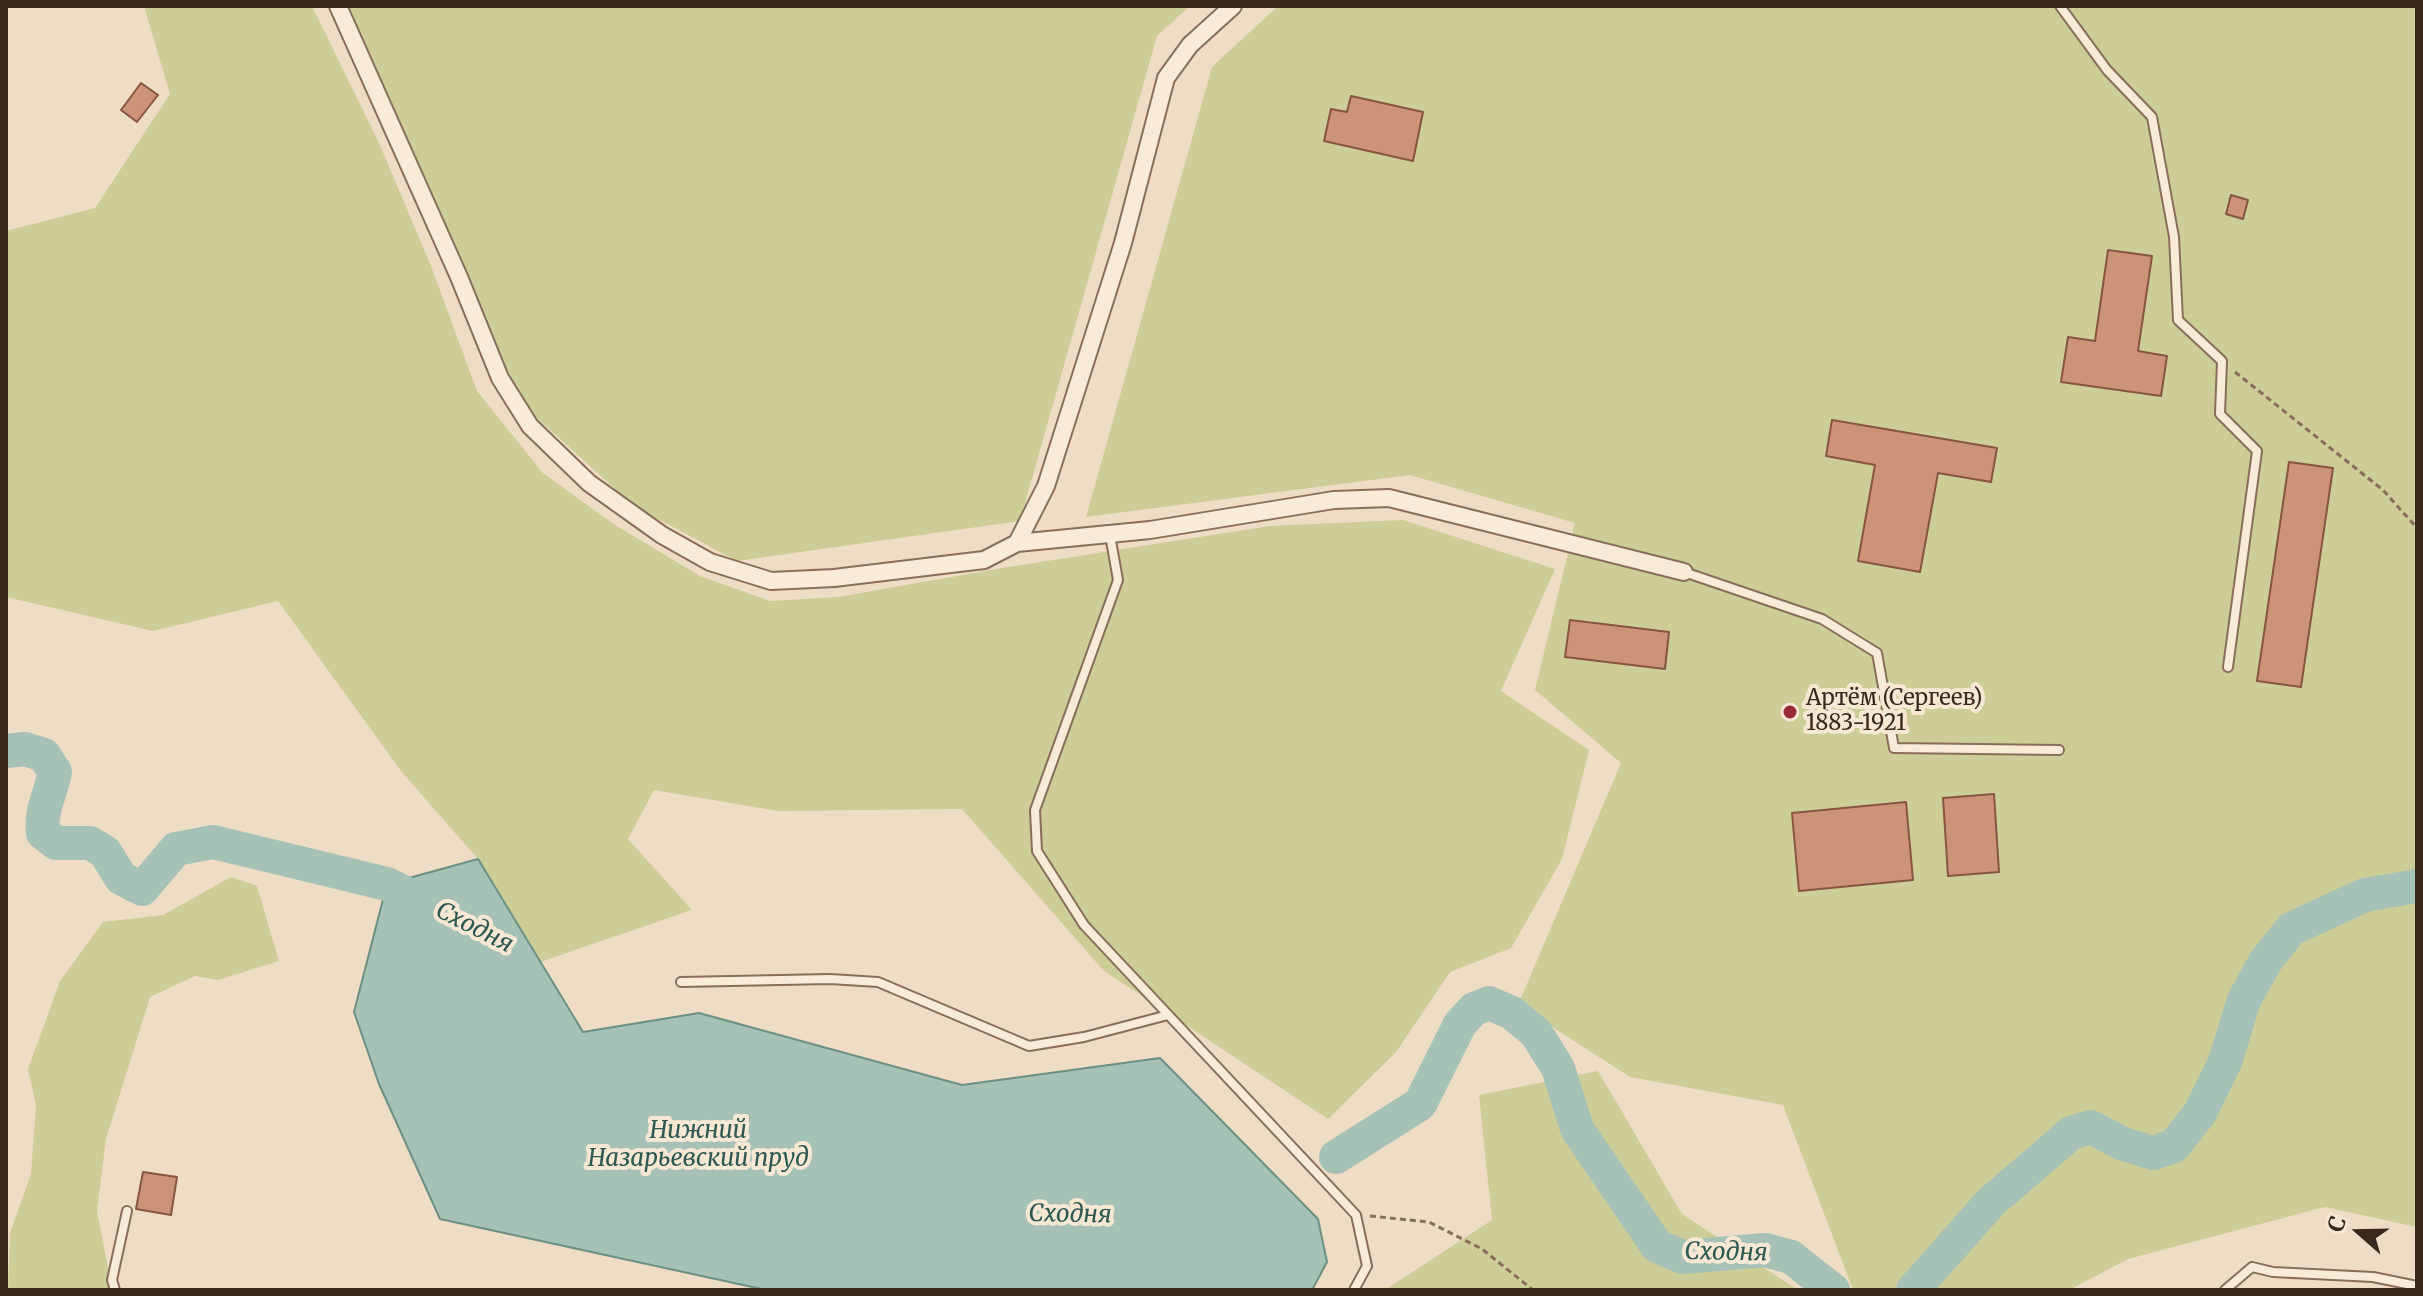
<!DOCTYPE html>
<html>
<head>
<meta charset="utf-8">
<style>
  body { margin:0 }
  #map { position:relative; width:2423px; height:1296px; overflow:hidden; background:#eeddc4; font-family:Merriweather,serif }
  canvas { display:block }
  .frame { position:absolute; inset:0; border:8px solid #39281e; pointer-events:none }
  .north { position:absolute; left:2319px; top:1192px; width:80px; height:80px; -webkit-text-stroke:6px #f6e8d3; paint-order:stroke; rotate:290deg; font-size:22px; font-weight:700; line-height:32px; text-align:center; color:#39281e }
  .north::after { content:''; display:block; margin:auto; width:28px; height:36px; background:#39281e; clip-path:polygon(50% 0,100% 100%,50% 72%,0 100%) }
</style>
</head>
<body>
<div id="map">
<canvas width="2423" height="1296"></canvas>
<div class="frame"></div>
<div class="north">С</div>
</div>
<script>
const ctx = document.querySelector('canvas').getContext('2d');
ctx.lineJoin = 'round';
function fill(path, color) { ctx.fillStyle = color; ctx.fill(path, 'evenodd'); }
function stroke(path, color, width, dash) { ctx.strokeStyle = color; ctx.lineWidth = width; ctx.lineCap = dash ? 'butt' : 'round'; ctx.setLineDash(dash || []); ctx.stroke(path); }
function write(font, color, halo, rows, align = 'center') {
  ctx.font = font + ' Merriweather,serif'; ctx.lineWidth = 8; ctx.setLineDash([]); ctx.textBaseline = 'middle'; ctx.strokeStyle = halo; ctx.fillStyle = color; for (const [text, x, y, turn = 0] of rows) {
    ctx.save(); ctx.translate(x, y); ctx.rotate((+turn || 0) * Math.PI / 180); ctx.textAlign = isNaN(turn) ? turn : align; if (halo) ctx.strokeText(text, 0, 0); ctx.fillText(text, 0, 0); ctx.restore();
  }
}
const green = new Path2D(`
  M144 6H312L379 143 431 266 477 391 543 473 615 525 700 576 770 601 838 597 1002 568 1270 526 1403 520 1555 569 1501 691 1589 750 1562 859 1511 948 1450 972 1396 1052 1328 1119 1104 971 962 809 778 811 654 790 628 839 692 910 540 962 478 859 401 771 278 601 153 631 6 597V231L95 208 170 94Z
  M349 6H1190L1157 36 1020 521 737 561 635 507 515 398Z
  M1278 6H2417V1227L2325 1207 2128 1259 2069 1290H1853L1783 1105 1630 1077 1518 1005 1621 763 1535 690 1575 523 1410 475 1086 517 1212 67Z
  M231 877 257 886 279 961 218 980 195 976 150 997 106 1139 97 1211 110 1278 109 1290H8L10 1233 31 1174 36 1105 28 1069 60 981 103 922 163 915Z
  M1598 1071 1682 1214 1798 1290H1385L1492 1220 1479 1095Z`);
const water = new Path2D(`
  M478 859 583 1032 699 1013 962 1085 1160 1058 1318 1219 1327 1262 1312 1290H766L440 1219 379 1084 354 1012 387 884Z`);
const river = new Path2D(`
  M6 751 25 749 44 755 55 772C51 793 40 811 43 833L56 843H90L105 852 121 878 142 889 176 849 213 842 387 884 427 904
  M1336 1157 1420 1104 1460 1024 1474 1009 1489 1003 1512 1013 1536 1033 1558 1068 1577 1129 1657 1246 1683 1257 1765 1250 1791 1257 1833 1290
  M1913 1290 1991 1202 2071 1133 2091 1127 2123 1144 2153 1153 2174 1146 2200 1113 2225 1062 2244 1000 2265 962 2291 929 2365 895 2417 886`);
const building = new Path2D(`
  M141 83 158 95 137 122 121 110Z
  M1351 96 1423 112 1413 161 1324 141 1331 109 1347 112Z
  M2231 195 2248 200 2243 219 2226 214Z
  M2108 250 2152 256 2138 351 2167 356 2161 396 2061 382 2068 337 2095 341Z
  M1832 420 1997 448 1991 482 1938 473 1920 572 1858 561 1875 465 1826 456Z
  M2289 462 2333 468 2301 687 2257 681Z
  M1570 620 1669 632 1665 669 1565 657Z
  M1994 794 1999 872 1948 876 1943 798Z
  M1906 802 1913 880 1799 891 1792 813Z
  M143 1172 177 1177 171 1215 136 1209Z`);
const path = new Path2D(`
  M2235 372 2383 490 2417 528
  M1370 1216 1429 1222 1482 1249 1533 1290`);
const service = new Path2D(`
  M2060 6 2107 70 2152 117 2174 237 2178 320 2222 361 2220 414 2257 451 2228 667
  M1110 535 1118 580 1035 810 1037 851 1084 925 1356 1215 1367 1266 1354 1290
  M1684 572 1822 619 1877 653 1894 748 2059 750
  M681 982 830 979 878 982 1029 1046 1084 1037 1168 1015
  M115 1290 112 1280 127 1211
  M2225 1290 2252 1267 2273 1272 2373 1277 2417 1286`);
const minor = new Path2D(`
  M338 6 459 277 500 378 530 426 589 483 662 535 710 562 771 581 834 578 984 560 1017 543 1150 530 1334 500 1389 498 1684 572
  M1017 543 1046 486 1123 243 1166 78 1190 45 1233 6`);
const markers = [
  [1790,712,8,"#982a37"]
];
const poiNames = [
  ["Артём (Сергеев)",1806,699],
  ["1883-1921",1806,724]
];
const waterNames = [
  ["Сходня",474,928,27],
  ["Нижний",698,1131],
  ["Назарьевский пруд",698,1159],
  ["Сходня",1070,1215,1],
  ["Сходня",1726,1253,1]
];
fill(green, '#cccd97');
fill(water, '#a6c1b6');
stroke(water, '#6c9083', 2);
stroke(river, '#a6c1b6', 34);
fill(building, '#cd9379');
stroke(building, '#885540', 2);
stroke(service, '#896e5a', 12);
stroke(minor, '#896e5a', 20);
stroke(path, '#896e5a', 3, [6, 4]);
stroke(service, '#f9ebd7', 8);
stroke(minor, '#f9ebd7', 16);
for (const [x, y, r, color] of markers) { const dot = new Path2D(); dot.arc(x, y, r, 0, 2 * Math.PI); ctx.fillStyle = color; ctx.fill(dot); stroke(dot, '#f6e8d3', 3); }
write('22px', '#39281e', '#f6e8d3', poiNames, 'left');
write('italic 24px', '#2d5951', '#f6e8d3', waterNames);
</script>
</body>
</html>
